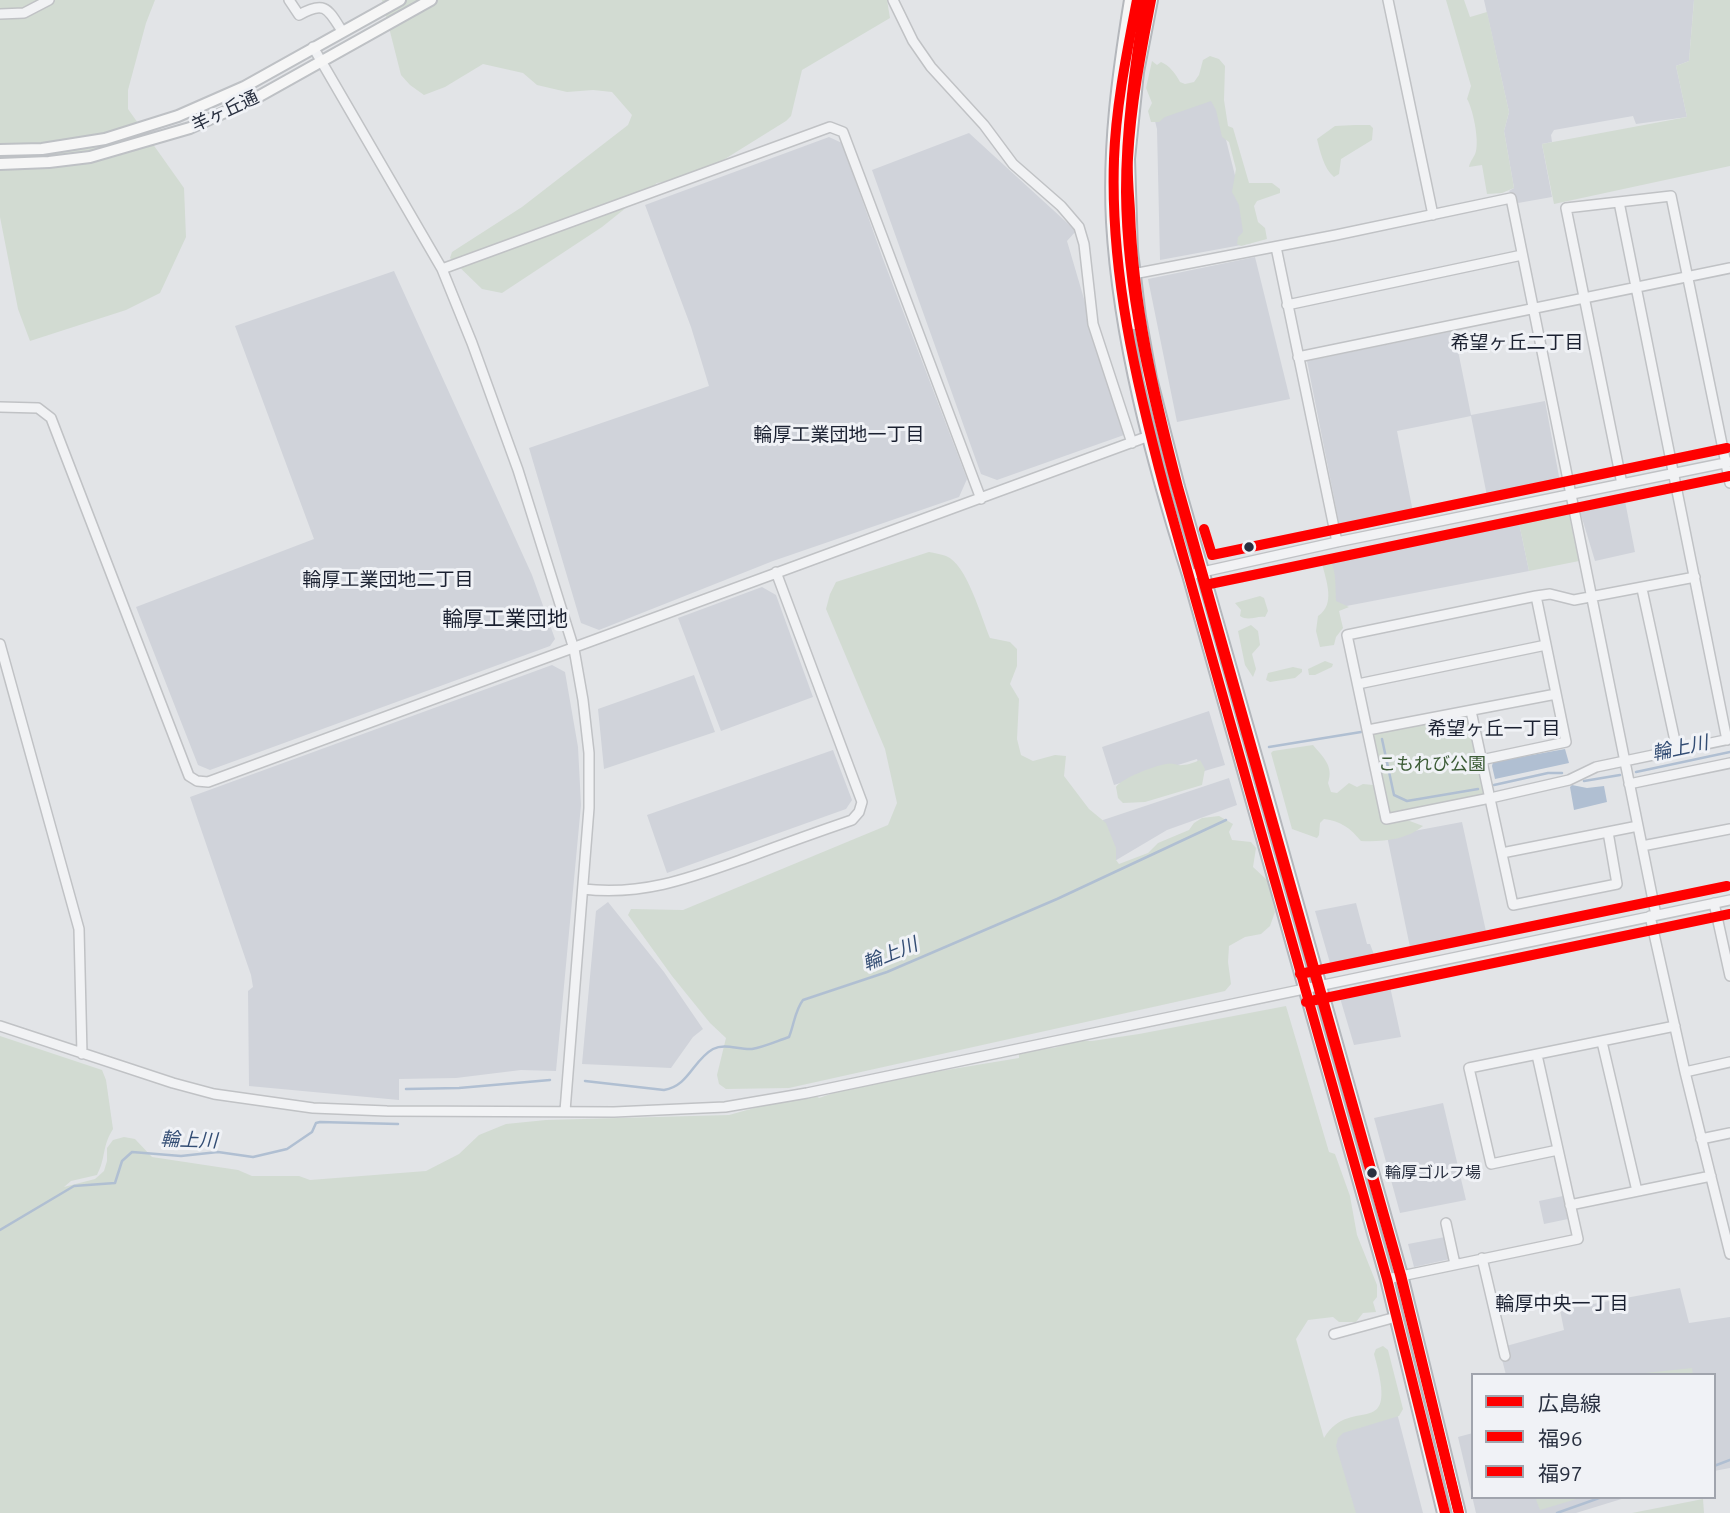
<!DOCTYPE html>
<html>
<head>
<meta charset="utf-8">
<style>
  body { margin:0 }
  #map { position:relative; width:1730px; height:1513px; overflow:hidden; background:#e2e4e7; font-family:Ubuntu,"Noto Sans JP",sans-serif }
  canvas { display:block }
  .legend { position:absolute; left:1471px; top:1373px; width:245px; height:126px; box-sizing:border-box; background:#f0f2f6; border:2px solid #a0a4ad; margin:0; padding:9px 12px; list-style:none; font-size:21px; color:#293040 }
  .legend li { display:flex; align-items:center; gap:14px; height:35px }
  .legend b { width:35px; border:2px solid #a0a4ad }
</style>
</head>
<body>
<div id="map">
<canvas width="1730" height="1513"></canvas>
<ul class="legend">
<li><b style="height:9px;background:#f00"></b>広島線</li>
<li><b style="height:9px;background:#f00"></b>福96</li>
<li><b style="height:9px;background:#f00"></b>福97</li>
</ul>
</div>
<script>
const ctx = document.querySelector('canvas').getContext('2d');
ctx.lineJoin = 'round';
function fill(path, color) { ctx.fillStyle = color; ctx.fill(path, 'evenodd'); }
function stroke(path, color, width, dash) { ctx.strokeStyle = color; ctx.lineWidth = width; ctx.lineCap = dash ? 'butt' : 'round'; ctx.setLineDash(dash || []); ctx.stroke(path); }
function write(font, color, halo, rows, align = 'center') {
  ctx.font = font + ' Ubuntu,"Noto Sans JP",sans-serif'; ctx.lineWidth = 6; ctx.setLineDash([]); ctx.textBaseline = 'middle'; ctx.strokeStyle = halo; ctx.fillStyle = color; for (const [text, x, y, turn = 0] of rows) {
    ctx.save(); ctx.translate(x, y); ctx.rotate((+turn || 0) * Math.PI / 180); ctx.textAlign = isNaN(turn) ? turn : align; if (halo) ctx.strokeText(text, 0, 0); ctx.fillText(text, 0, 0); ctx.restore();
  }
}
const built = new Path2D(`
  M1484 0H1694L1689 61 1676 66 1687 117 1636 124 1633 116 1554 130 1551 135 1552 142 1542 144 1552 197 1518 203 1509 191 1514 188 1504 131 1509 112Z
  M1214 92 1252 243 1160 260 1157 129 1153 113Z
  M969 133 1076 231 1067 241 1124 435 997 480 981 474 872 170Z
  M829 137 842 143 883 259 967 479 959 497 773 561 599 630 581 623 529 448 709 386 691 327 645 205Z
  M1255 257 1290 399 1177 422 1148 279Z
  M394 271 532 575 555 639 550 646 210 770 198 765 136 607 314 539 235 326Z
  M1454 331 1471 415 1545 401 1560 482 1487 496 1471 416 1397 431 1413 512 1340 528 1307 361Z
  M1624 496 1635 552 1595 561 1579 508 1581 505Z
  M1518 518 1529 571 1336 608 1326 558Z
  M762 587 776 595 813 697 721 731 678 618Z
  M552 665 565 672 578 747 581 805 556 1071 521 1070 456 1078 399 1079V1100L249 1086 248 991 253 987 251 975 190 797Z
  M694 675 715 732 604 769 598 709Z
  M1209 711 1225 765 1201 772 1197 759 1114 785 1102 747Z
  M833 750 852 800 846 809 667 873 647 815Z
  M1229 778 1237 805 1167 830 1113 862 1100 821Z
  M1462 822 1487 936 1411 952 1387 836Z
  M608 902 664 972 703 1029 693 1037 671 1068 582 1064 596 911Z
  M1356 903 1367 944H1370L1376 960 1337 968 1330 963 1315 911Z
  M1389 982 1401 1037 1354 1045 1340 998 1343 992Z
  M1443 1103 1466 1200 1400 1213 1374 1118Z
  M1563 1196 1568 1219 1544 1224 1539 1201Z
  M1445 1237 1450 1259 1414 1267 1408 1244Z
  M1680 1288 1689 1323 1730 1317V1468L1714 1471V1375H1506L1499 1348 1564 1330 1560 1310Z
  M1397 1413 1423 1513H1351L1328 1434Z
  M1473 1433V1497H1628L1576 1513H1476L1458 1437Z`);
const green = new Path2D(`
  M0 0H155L146 23 128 90V109L184 188 186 237 160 293 126 310 30 341 18 309 0 217Z
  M382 0H887L890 18 802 70 791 116 786 121 696 177 657 183 602 227 502 293 482 289 450 258 452 252 522 207 628 125 632 115 612 92 593 90 567 92 537 85 523 73 483 64 445 87 424 95 410 85 401 75Z
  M1446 0H1464L1470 17 1487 12 1509 112 1504 131 1514 188 1502 193 1487 194 1482 165 1469 167C1470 160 1475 157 1476 151 1479 139 1473 109 1467 99L1471 86Z
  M1694 0H1730V166L1554 204 1542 144 1687 117 1676 66 1689 61Z
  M1210 56 1219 59 1225 66 1224 100 1228 126 1233 128 1249 183H1272L1280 189V193L1257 201 1254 206 1258 222 1265 228 1267 239 1241 246 1237 244 1238 237 1243 232 1239 205 1232 192 1236 169 1229 142 1222 137 1216 110 1211 101 1165 117 1159 122H1151L1148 111 1152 103 1146 88 1152 61 1157 65 1161 62C1169 65 1176 74 1180 82L1185 84 1194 82 1199 75 1203 60Z
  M1355 125H1370L1373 128 1372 140 1341 159 1339 174 1334 177C1324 169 1320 151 1317 139L1335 126Z
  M1565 508 1568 510 1579 561 1529 571 1518 518Z
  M929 552C934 553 941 554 946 556 967 564 981 617 990 638L1010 642 1017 649V666L1010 684 1019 699 1017 739 1021 755 1033 761 1055 755 1066 756 1064 776 1089 809 1106 823 1116 848V860L1119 864 1148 853 1158 843 1189 830 1194 823 1202 818 1219 816 1233 824 1229 832 1232 840 1251 842 1256 848 1253 867 1267 880 1275 912 1270 926 1261 934 1245 937 1229 946 1228 962 1231 984 1225 991 789 1088 726 1089 719 1084 717 1075 726 1038 710 1023 672 976 628 915 631 909 683 910 888 825 897 803 885 749 826 609 830 594 836 582Z
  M1329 559C1337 570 1335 586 1336 601L1349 607 1339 611 1343 628 1336 637 1334 645 1320 647 1316 631 1318 616C1336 604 1326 581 1322 563V560Z
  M1260 596 1264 598 1268 611 1265 617C1257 615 1249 622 1240 616L1241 610 1235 603Z
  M1251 625 1258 631 1260 645 1252 654 1256 669 1253 677 1245 665 1238 631Z
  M1325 661 1333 664 1332 667 1315 675H1309L1308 669Z
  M1293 667 1302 669V672L1295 678 1270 682 1266 680 1268 673Z
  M1471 711 1491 798 1394 820H1407L1423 826C1407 840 1381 842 1361 841 1350 828 1341 821 1324 819L1320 823 1319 835 1317 838 1292 829 1271 753 1273 751 1313 745C1323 757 1334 766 1328 783L1331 792 1337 793 1349 783 1357 787 1363 784 1373 785 1384 819 1368 730Z
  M1200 760 1205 769 1202 785 1145 802 1123 803 1118 798 1116 787C1122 778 1154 766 1166 764 1173 762 1177 766 1183 765 1188 765 1195 762 1200 760Z
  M1286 1006 1329 1152 1335 1154 1350 1196 1357 1235 1377 1285V1297L1373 1302 1376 1312 1363 1313 1356 1322H1339L1333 1317 1308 1320 1296 1339 1324 1438C1352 1392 1400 1446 1374 1354L1376 1349 1383 1346 1388 1350 1403 1409 1399 1416 1343 1433 1338 1438 1336 1446 1356 1513H0V1036L102 1070 106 1080 113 1129C102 1146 106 1158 97 1175L71 1181 64 1187 95 1179 104 1171 107 1161V1148L113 1140 124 1137 135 1139 152 1157 238 1170 252 1176H299L310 1180 426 1171 459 1154 479 1135 506 1124 546 1120 729 1115 783 1100 816 1095 819 1098 845 1089 892 1079 1019 1058V1054L1033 1049 1054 1048 1076 1041H1092L1139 1034Z
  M1692 1368 1693 1375H1644L1645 1373Z
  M1535 1497H1583L1540 1510Z
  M1703 1499 1704 1513H1632Z`);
const water = new Path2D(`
  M1565 749 1569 763 1495 779 1492 766 1493 762Z
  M1572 785 1587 788 1604 786 1607 802 1574 810 1570 787Z`);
const stream = new Path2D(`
  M1382 739 1394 795 1407 801 1478 789
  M1269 747 1361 732
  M1636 772 1730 752
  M1584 781 1620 775
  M1494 785 1548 773H1562
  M585 1081 664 1090C689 1086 693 1060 713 1049 725 1043 739 1050 752 1049 764 1047 777 1041 789 1037 794 1025 795 1010 803 1000L887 972 1057 899 1226 820
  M406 1089 459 1088 550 1080
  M0 1230 74 1186 115 1183 122 1161 132 1152 181 1156 218 1152 253 1157 287 1149 312 1132 316 1123 320 1122 398 1124
  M1714 1466 1730 1460
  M1557 1513 1602 1497`);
const minor = new Path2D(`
  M289 0 299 15C325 0 328 9 342 31
  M893 0 913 41 931 67 984 125 1013 164 1061 206 1079 227 1084 244 1093 324 1132 443
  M1388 0 1433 215
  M0 14 24 13 49 0
  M313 47 442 269 472 343 518 470 574 649 583 700 589 753V808L565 1111
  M1619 202 1727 740
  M1276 247 1337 542
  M442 269 830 127 843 132 981 499
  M1128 275 1336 235 1511 198 1656 915
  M1287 305 1522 255
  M1298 357 1730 268
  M0 407 38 408 51 418 189 776 197 781 208 782 1149 436
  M1622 484 1566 208 1671 196 1730 483
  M1189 575 1337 542 1730 462
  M1695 577 1574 600 1550 594 1536 596 1347 635 1386 819 1495 797 1569 780 1596 767 1730 739
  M1642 589 1677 750
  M0 644 79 929 82 1054
  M1358 684 1546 645
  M1471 711 1513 905 1617 884 1608 832
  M1368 730 1556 694
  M1481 760 1566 742 1536 596
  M1629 784 1730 763
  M1642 846 1730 829
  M1502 853 1638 826
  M583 889C643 896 690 878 746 858 781 845 817 832 852 820L859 812 862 802 776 572
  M1714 903 1730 976
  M1650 916 1685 1072 1730 1254
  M0 1026 173 1083 214 1094 313 1108 387 1111 614 1112 725 1107 807 1093 1730 900
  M1602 1042 1637 1191
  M1685 1072 1730 1062
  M1701 1139 1730 1133
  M1558 1150 1491 1164 1469 1068 1675 1026
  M1570 1205 1711 1176
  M1446 1223 1455 1264
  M1482 1258 1505 1356
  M1387 1279 1578 1239 1537 1055
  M1334 1334 1396 1317`);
const major = new Path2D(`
  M0 150 42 149 105 139 178 116 244 87 400 0
  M0 164 49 162 90 157 190 128 256 98 431 0
  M1134 324C1116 208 1121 115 1142 0`);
const highway = new Path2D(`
  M1131 0C1119 74 1109 147 1113 222 1120 340 1153 462 1189 575L1387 1279 1444 1513
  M1151 0 1137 72 1128 159 1131 251 1139 317 1150 378 1178 487 1264 787 1401 1275 1459 1513`);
const bus1 = new Path2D(`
  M1151 0C1141 52 1131 104 1128 158 1127 175 1129 193 1130 211 1133 306 1154 395 1178 487L1401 1275 1459 1513`);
const bus2 = new Path2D(`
  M1137 0C1127 52 1116 105 1114 159 1110 272 1136 382 1165 491L1387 1279 1445 1513
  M1205 585 1730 476
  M1306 1002 1730 914`);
const bus3 = new Path2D(`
  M1145 2C1135 65 1126 128 1126 192 1127 292 1151 390 1176 485L1400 1275 1458 1510
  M1204 529 1212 555 1727 448
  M1300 974 1727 886`);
const markers = [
  [1249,547,6,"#293040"],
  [1372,1173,6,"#293040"]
];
const busNames = [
  ["輪厚ゴルフ場",1385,1173]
];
const streetNames = [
  ["羊ヶ丘通",225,111,-25]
];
const parkNames = [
  ["こもれび公園",1432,764]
];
const neighbourhoodNames = [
  ["希望ヶ丘二丁目",1517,343],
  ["輪厚工業団地一丁目",839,435],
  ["輪厚工業団地二丁目",388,580],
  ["希望ヶ丘一丁目",1494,729],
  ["輪厚中央一丁目",1562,1304]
];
const waterNames = [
  ["輪上川",1680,748,-12],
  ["輪上川",890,954,-22],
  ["輪上川",189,1140,2]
];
const quarterNames = [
  ["輪厚工業団地",505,619]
];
fill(built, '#d0d3da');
fill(green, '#d2dbd2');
fill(water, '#b0bfd2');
stroke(stream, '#b0bfd2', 2.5);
stroke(minor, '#c0c2c5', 12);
stroke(major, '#bec1c5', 14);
stroke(highway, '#b4b7bc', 16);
stroke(minor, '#f1f2f4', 9);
stroke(major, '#f6f6f6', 10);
stroke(highway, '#f6f6f6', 12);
stroke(bus1, '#f00', 10);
stroke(bus2, '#f00', 10);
stroke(bus3, '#f00', 10);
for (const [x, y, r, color] of markers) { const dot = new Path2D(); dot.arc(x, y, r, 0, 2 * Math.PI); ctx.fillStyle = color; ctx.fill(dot); stroke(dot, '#f0f2f6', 2.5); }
write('16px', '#293040', '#f0f2f6', busNames, 'left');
write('18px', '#293040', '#f0f2f6', streetNames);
write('18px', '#3c5c36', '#f0f2f6', parkNames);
write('19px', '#1b2131', '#f0f2f6', neighbourhoodNames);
write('italic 19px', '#334d74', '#f0f2f6', waterNames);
write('21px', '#1b2131', '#f0f2f6', quarterNames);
</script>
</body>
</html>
